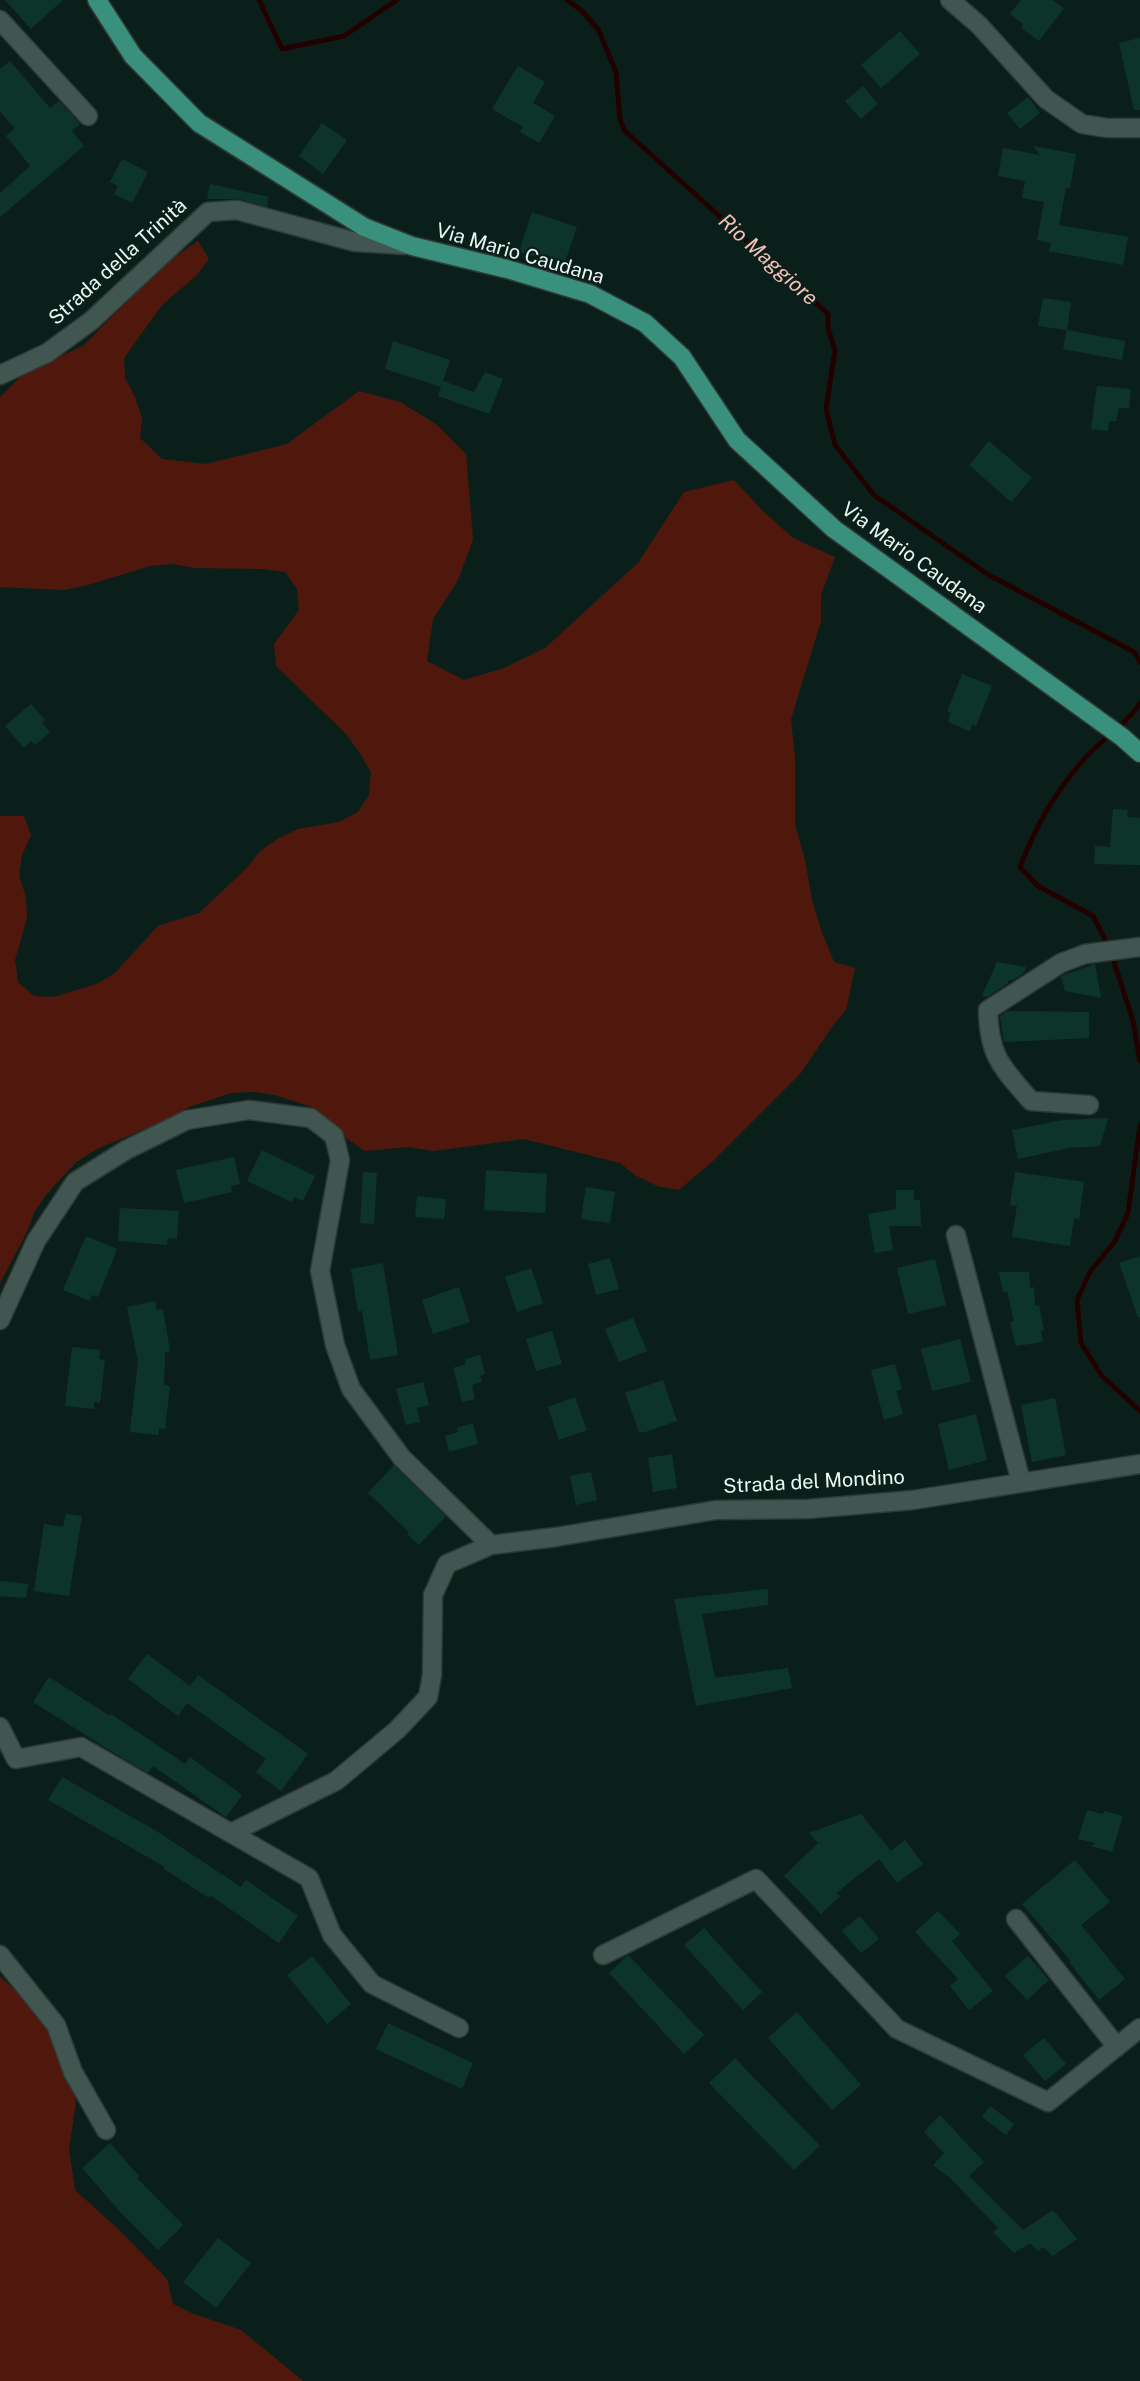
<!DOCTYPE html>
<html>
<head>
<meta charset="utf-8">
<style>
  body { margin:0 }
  canvas { display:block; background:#0b1f1a }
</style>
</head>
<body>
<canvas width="1140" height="2381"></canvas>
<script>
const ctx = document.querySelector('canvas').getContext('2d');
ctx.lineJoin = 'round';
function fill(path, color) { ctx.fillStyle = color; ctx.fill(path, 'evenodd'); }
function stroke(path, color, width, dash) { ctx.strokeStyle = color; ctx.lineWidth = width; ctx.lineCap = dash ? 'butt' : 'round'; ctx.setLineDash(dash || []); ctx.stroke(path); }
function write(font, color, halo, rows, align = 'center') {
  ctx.font = font + ' "Public Sans",sans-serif'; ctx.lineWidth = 4.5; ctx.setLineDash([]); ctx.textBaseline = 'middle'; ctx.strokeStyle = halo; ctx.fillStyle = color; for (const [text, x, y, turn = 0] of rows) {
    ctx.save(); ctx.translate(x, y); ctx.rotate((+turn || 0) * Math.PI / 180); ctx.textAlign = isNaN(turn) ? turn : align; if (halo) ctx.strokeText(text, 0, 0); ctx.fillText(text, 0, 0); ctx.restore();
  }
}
const green = new Path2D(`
  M198 241 209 259 196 276 162 305 124 358 125 378 135 397 142 418 140 438 162 459 206 464 287 444 359 391 400 402 436 424 466 454 473 540 457 582 433 619 427 661 464 680 504 668 545 648 638 563 684 492 734 480 763 511 793 538 835 557 821 595V621L791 719 795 758V825L805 860 812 900 821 930 834 962 855 968 846 1010 834 1024 800 1074 713 1161 679 1190 657 1186 635 1175 620 1163 524 1139 433 1151 408 1147 365 1151 346 1138 333 1122 315 1108 275 1095 254 1092 231 1093 189 1107 168 1119 97 1149 76 1162 46 1195 35 1211 27 1232 0 1283V816H24L31 835 22 855 19 876 26 897 27 918 15 960 18 982 34 996 54 997 96 984 114 974 158 926 199 913 247 868 260 851 279 838 298 829 339 822 358 812 369 795 371 773 360 753 346 734 276 666 274 644 299 610 297 589 285 572 263 569 196 568 172 564 150 566 88 585 64 590 0 587V397L25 372 83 346 163 265Z
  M0 1976 48 2022 56 2041 76 2101 69 2149 75 2190 117 2228 167 2279 173 2304 191 2313 241 2330 303 2381H0Z`);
const stream = new Path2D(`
  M259 0 282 49 344 36 397 0
  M567 0 581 10 598 29 616 72 620 120 625 131 828 314V328L835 351 826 409 835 445 874 495 987 574 1134 652 1140 662
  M1140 703C1125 726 1102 739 1084 759 1053 795 1037 824 1020 867L1038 886 1093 916 1109 947 1118 974 1133 1021 1140 1061
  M1140 1125 1128 1213 1115 1241 1090 1272 1077 1300 1081 1343 1102 1376 1140 1411`);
const building = new Path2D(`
  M5 0H63L31 29Z
  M1021 0H1052L1064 8 1039 41 1021 28 1023 24 1010 14Z
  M900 31 920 54 881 88 861 65Z
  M1140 38V110H1134L1119 43Z
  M10 61 50 108 59 101 80 124 72 131 84 146 0 217V193L30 166 6 136 15 128 0 112V69Z
  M518 66 545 82 533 103 555 116 539 143 520 132 523 127 492 109Z
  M863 86 878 104 861 119 845 101Z
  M1028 97 1040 113 1020 129 1007 113Z
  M322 123 347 140 323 174 299 156Z
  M1033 146 1076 154 1070 189 1066 188 1059 225 1128 237 1123 265 1049 251 1051 243 1037 240 1044 202 1022 198 1025 181 998 176 1003 148 1040 155Z
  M122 159 148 172 132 203 114 194 118 186 110 182Z
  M210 184 269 197 267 207 240 199H207Z
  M532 212 577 227 565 262 548 256 547 260 519 252Z
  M1043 298 1071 302 1067 330 1038 326Z
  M1067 330 1125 341 1122 360 1063 349Z
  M393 341 450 360 443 381 474 392 485 372 503 379 489 414 438 396 441 387 385 369Z
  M1097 386 1131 389 1129 408H1119L1116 421H1109L1108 431 1091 429Z
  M989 441 1032 478 1011 502 969 465Z
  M962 674 992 686 976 726 972 724 970 731 948 722 951 713 947 712Z
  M31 704 45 720 42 723 50 732 35 745 31 741 24 748 5 726Z
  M1113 809 1128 810 1127 817 1140 818V865L1094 864 1095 846 1110 847Z
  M997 962 1026 967 1024 973 1013 980H1009L1007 984 987 997 982 996Z
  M1095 964 1101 998 1065 991 1061 976Z
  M1007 1011 1089 1012V1038L1004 1042 1000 1016Z
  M1108 1118 1100 1146 1069 1148 1018 1159 1012 1130 1063 1120Z
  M262 1150 315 1176 303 1201 294 1197 292 1202 247 1181Z
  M234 1157 240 1184 231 1186 232 1192 184 1203 176 1170Z
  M486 1170 547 1174 545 1213 484 1210Z
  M363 1172 377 1173 374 1224 360 1223Z
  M1015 1172 1084 1182 1079 1219 1074 1218 1070 1246 1012 1237 1017 1206 1010 1205Z
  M586 1187 615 1192 610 1223 581 1219Z
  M896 1190H914V1200H920L921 1226H889L893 1250 875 1253 868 1214 896 1209Z
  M417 1196 446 1199 444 1219 415 1217Z
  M120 1208 179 1211 177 1239 168 1238 167 1245 118 1241Z
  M86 1236 117 1249 98 1297 92 1295 90 1301 63 1290Z
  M1140 1256V1317L1138 1318 1119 1263Z
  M610 1258 619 1289 596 1295 588 1264Z
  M935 1259 946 1305 908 1314 897 1268Z
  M383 1263 398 1355 370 1360 362 1311H358L351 1269Z
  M531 1268 543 1303 517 1312 505 1277Z
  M999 1272H1029L1030 1288 1034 1287 1035 1306 1039 1305 1044 1330 1041 1331 1043 1342 1016 1346 1010 1322 1014 1321 1007 1291 1003 1292Z
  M459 1287 470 1322 433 1334 422 1300Z
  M155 1301 157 1310 163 1309 170 1351 165 1353 164 1385 170 1386 165 1429 159 1428V1435L130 1432 138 1361 127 1307Z
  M633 1318 647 1351 619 1362 605 1329Z
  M552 1331 562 1364 536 1371 526 1339Z
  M960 1339 971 1382 932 1391 921 1349Z
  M72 1347 100 1350 99 1359 105 1360 100 1403 94 1402V1409L65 1406Z
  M480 1355 485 1374 480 1376 482 1382 472 1385 475 1399 462 1402 453 1368 466 1364 465 1359Z
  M895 1364 902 1389 896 1391 903 1414 884 1420 871 1370Z
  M663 1380 677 1421 645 1432H639L625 1393Z
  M423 1382 429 1405 417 1408 420 1422 406 1425 396 1389Z
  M575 1397 587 1430 559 1440 548 1407Z
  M1055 1398 1066 1455 1032 1462 1021 1405Z
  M976 1414 987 1460 949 1470 938 1424Z
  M473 1423 478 1444 449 1452 445 1436 458 1432 457 1428Z
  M672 1454 677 1488 653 1492 648 1458Z
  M394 1465 446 1516 419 1545 407 1534 409 1532 368 1493Z
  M591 1472 597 1500 576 1505 570 1476Z
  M66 1514 82 1516 69 1596 34 1591 44 1524 63 1527Z
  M0 1581 28 1584 26 1598 0 1596Z
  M768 1589V1605L702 1614 715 1678 788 1668 792 1688 696 1706 674 1599Z
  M147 1654 190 1686 198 1675 308 1754 281 1791 256 1772 266 1759 187 1703 178 1716 128 1679Z
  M49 1677 110 1716 111 1714 185 1764 190 1757 242 1795 226 1817 153 1766 148 1773 116 1754 33 1702Z
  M62 1777 158 1832 241 1887 246 1880 298 1916 279 1943 210 1895 209 1898 164 1869 165 1867 48 1800Z
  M1087 1810 1103 1814 1104 1811 1123 1816 1112 1852 1092 1846 1095 1843 1078 1839Z
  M861 1814 891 1851 905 1840 923 1864 897 1883 879 1859 836 1893 840 1896 821 1914 784 1876 818 1843 809 1833Z
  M1075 1860 1110 1902 1081 1925 1125 1979 1099 2000 1069 1962 1071 1961 1022 1904Z
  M938 1911 960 1934 952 1941 993 1991 969 2010 950 1986 958 1979 915 1932Z
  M860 1916 879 1939 861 1953 842 1931Z
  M704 1928 762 1992 743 2010 684 1945Z
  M628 1955 704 2035 684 2054 609 1973Z
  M312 1956 351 2004 327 2024 287 1975Z
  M1028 1956 1049 1980 1027 2000 1005 1976Z
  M797 2012 861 2085 832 2110 768 2038Z
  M388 2023 473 2063 462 2089 376 2049Z
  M1044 2038 1066 2064 1045 2081 1023 2055Z
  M735 2058 820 2146 794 2170 709 2083Z
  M990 2106 1014 2124 1006 2135 982 2117Z
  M940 2115 984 2162 969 2176 1023 2230 1053 2210 1077 2239 1053 2256 1043 2247 1038 2251 1030 2243 1014 2253 993 2232 998 2228 950 2178 933 2165 944 2153 924 2132Z
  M110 2143 139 2176 137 2178 183 2225 158 2250 123 2215 82 2168Z
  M218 2238 251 2263 216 2308 183 2282Z`);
const minor = new Path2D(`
  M950 0 979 25 1046 99 1082 124 1107 128H1140
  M0 20 88 116
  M0 375 47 353 91 321 208 212 237 210 355 242 405 245
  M1089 1105 1031 1101C1002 1067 989 1057 988 1010L1061 963 1085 954 1140 947
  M956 1235 1021 1482
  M0 1320 36 1241 75 1182 126 1150 187 1120 249 1110 311 1118 334 1136 340 1160 320 1271 335 1345 351 1389 402 1458 491 1545 556 1537 716 1510 808 1509 913 1500 1140 1464
  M0 1727 16 1759 81 1747 309 1878 332 1935 372 1984 459 2028
  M233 1832 336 1781 397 1730 428 1697 432 1675 433 1595 447 1564 491 1545
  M1016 1919 1117 2047
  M0 1955 56 2025 73 2072 106 2130
  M603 1955 756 1879 897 2029 1048 2102 1140 2028`);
const major = new Path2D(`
  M97 0 133 56 199 123 364 227 412 246 507 269 590 294 645 323 682 357 737 440 834 529 1122 737 1140 753`);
const streetNames = [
  ["Via Mario Caudana",520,254,16],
  ["Strada della Trinità",118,262,-42],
  ["Via Mario Caudana",914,558,36],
  ["Strada del Mondino",814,1482,-3]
];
const waterNames = [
  ["Rio Maggiore",768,260,42]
];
fill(green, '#50180d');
stroke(stream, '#210000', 5);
fill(building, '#0c342b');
stroke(minor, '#2f3935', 21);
stroke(major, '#2f3935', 21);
stroke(minor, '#415650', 18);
stroke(major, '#38907d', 18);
write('20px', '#eaf7f3', '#0b1f1a', streetNames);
write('italic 21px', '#f2c0b6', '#0b1f1a', waterNames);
</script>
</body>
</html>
